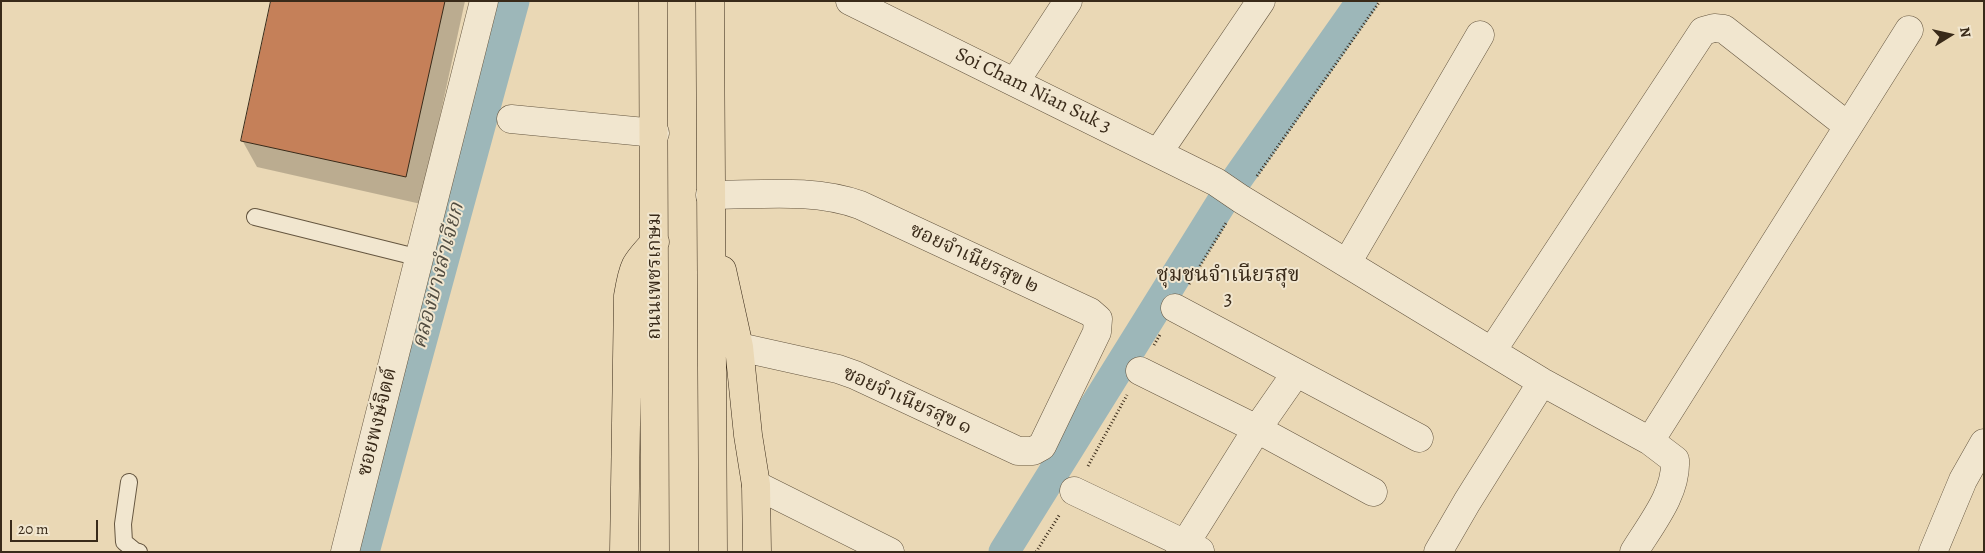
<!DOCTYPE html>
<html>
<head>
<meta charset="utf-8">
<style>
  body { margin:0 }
  #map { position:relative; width:1985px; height:553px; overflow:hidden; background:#ead8b5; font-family:Alegreya,serif }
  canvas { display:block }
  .frame { position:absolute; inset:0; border:2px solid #392a19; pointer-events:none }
  .north { position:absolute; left:1925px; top:10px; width:50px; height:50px; -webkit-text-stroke:4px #f1e6cf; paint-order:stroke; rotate:80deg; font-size:14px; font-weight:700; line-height:20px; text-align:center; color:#392a19 }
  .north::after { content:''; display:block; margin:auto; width:18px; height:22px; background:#392a19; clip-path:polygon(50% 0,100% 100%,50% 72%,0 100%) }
  .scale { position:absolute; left:10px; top:520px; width:88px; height:22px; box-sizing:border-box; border:2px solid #392a19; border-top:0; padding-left:6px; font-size:15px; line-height:18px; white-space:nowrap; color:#392a19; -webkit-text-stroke:4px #f1e6cf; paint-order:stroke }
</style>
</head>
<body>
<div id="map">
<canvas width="1985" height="553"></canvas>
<div class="frame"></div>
<div class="north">N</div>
<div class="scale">20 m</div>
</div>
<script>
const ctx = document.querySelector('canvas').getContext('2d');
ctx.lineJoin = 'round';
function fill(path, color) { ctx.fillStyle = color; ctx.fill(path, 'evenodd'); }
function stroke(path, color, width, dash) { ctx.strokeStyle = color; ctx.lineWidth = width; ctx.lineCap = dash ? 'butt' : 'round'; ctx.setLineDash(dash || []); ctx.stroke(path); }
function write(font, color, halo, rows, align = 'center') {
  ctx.font = font + ' Alegreya,"Noto Serif Thai",serif'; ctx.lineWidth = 4; ctx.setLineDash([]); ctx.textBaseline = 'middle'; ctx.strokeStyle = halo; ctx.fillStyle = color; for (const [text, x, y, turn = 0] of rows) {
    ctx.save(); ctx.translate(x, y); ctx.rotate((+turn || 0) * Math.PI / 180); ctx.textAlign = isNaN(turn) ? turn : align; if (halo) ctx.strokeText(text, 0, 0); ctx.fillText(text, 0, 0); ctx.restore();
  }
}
const shadow = new Path2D(`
  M272 1H465L421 204 257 167 242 140Z`);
const canal = new Path2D(`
  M364 552 514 1
  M1004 552 1230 189 1362 1`);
const building = new Path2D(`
  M271 1H445L406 177 241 141Z`);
const path = new Path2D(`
  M1257 176 1380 1
  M1189 284 1226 223
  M1154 345 1161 333
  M1088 466 1127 395
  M1036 552 1060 514`);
const service = new Path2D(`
  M255 217 420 258
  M129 482 123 524 124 542 135 551 139 552`);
const minor = new Path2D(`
  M850 1 1216 182 1241 199 1542 382 1650 441 1675 460C1677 493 1651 524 1634 552
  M1015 82 1068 1
  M511 119 655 133
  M1158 153 1261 1
  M710 195C760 195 813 188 860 205L1090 312 1098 319 1097 332 1042 446 1033 451H1018L855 375 838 369 739 347
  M1347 263 1480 35
  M1175 308 1419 438
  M1492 351 1703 31 1714 28 1724 29 1848 126
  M1140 371 1257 429 1373 492
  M1650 441 1909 30
  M756 485 890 552
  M1074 491 1200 551
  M345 552 484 1
  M1180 552 1257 429 1296 373
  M1438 552 1467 502 1542 382
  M1933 552 1963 480 1984 443`);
const primary = new Path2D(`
  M653 1 655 552
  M710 1 713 552
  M722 270 739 347 748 435 756 485 757 552
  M624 552 628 296C633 266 634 264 655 242`);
const streetNames = [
  ["Soi Cham Nian Suk 3",1033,91,26],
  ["ซอยจำเนียรสุข ๒",974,259,25],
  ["ถนนเพชรเกษม",655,276,-90],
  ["ซอยจำเนียรสุข ๑",907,401,24],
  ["ซอยพงษ์จิตต์",378,422,-76]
];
const waterNames = [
  ["คลองบางลำเจียก",439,276,-75]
];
const neighbourhoodNames = [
  ["ชุมชนจำเนียรสุข",1228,276],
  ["3",1228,300]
];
fill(shadow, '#0003');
stroke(canal, '#9db7b9', 31);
fill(building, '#c58059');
stroke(building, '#392a19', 1);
stroke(service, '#655640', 18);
stroke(minor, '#655640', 29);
stroke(primary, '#392a19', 29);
stroke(path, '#392a19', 3, [1, 2.5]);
stroke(service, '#f1e6cf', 16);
stroke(minor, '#f1e6cf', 28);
stroke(primary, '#ead8b5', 28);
write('20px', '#392a19', '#f1e6cf', streetNames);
write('italic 21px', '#524d41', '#f1e6cf', waterNames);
write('21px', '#392a19', '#f1e6cf', neighbourhoodNames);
</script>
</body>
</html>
